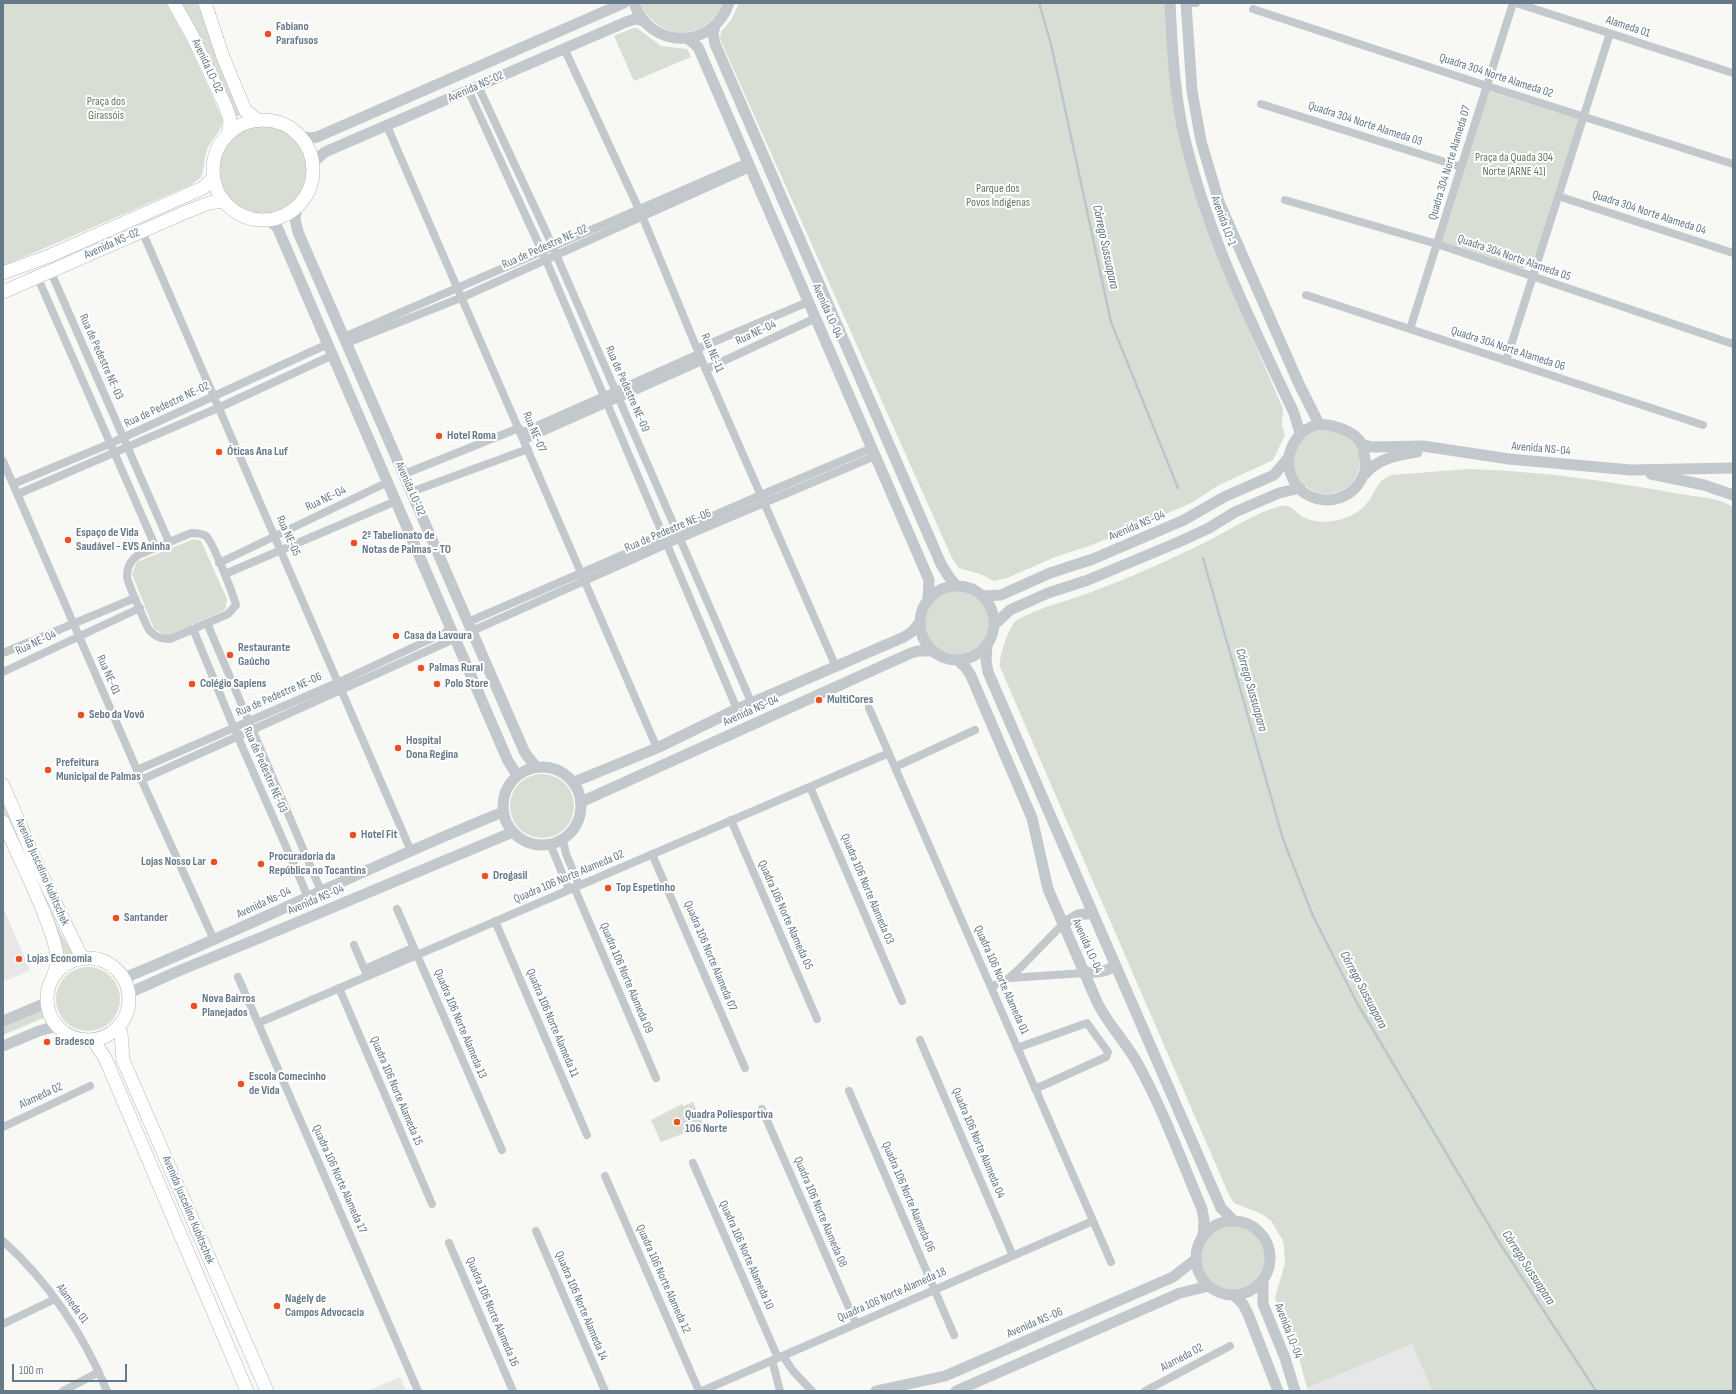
<!DOCTYPE html>
<html>
<head>
<meta charset="utf-8">
<style>
  body { margin:0 }
  #map { position:relative; width:1736px; height:1394px; overflow:hidden; background:#f8f8f5; font-family:"Sofia Sans Condensed",sans-serif }
  canvas { display:block }
  .frame { position:absolute; inset:0; border:4px solid #657988; pointer-events:none }
  .scale { position:absolute; left:12px; top:1364px; width:115px; height:18px; box-sizing:border-box; border:2px solid #657988; border-top:0; padding-left:5px; font-size:12px; line-height:14px; white-space:nowrap; color:#657988; -webkit-text-stroke:3px #fff; paint-order:stroke }
</style>
</head>
<body>
<div id="map">
<canvas width="1736" height="1394"></canvas>
<div class="frame"></div>
<div class="scale">100 m</div>
</div>
<script>
const ctx = document.querySelector('canvas').getContext('2d');
ctx.lineJoin = 'round';
function fill(path, color) { ctx.fillStyle = color; ctx.fill(path, 'evenodd'); }
function stroke(path, color, width, dash) { ctx.strokeStyle = color; ctx.lineWidth = width; ctx.lineCap = dash ? 'butt' : 'round'; ctx.setLineDash(dash || []); ctx.stroke(path); }
function write(font, color, halo, rows, align = 'center') {
  ctx.font = font + ' "Sofia Sans Condensed",sans-serif'; ctx.lineWidth = 4; ctx.setLineDash([]); ctx.textBaseline = 'middle'; ctx.strokeStyle = halo; ctx.fillStyle = color; for (const [text, x, y, turn = 0] of rows) {
    ctx.save(); ctx.translate(x, y); ctx.rotate((+turn || 0) * Math.PI / 180); ctx.textAlign = isNaN(turn) ? turn : align; if (halo) ctx.strokeText(text, 0, 0); ctx.fillText(text, 0, 0); ctx.restore();
  }
}
const built = new Path2D(`
  M3 907 30 970 3 982Z
  M1412 1344 1432 1391H1308L1307 1388Z
  M400 1377 406 1391H368Z`);
const green = new Path2D(`
  M3 3H166L190 47 223 120C222 131 211 139 207 150 203 159 205 169 201 177L191 185 3 266Z
  M182 3H198L219 63 241 115 236 117 235 115 210 57Z
  M639 3H724C703 43 661 42 639 3Z
  M739 3H1165L1171 68 1229 284 1283 409 1282 425 1285 435 1273 460 1219 485 1193 502 1168 513 1092 545 1055 557 1007 578 994 581 980 574 959 568 952 558 720 39 721 32 731 20Z
  M633 28H637L661 46 687 49 691 57 634 81 614 36Z
  M1488 91 1579 119 1532 266 1520 269 1442 242V236Z
  M217 170a45 45 0 1 1 90 0a45 45 0 1 1-90 0Z
  M1294 461a33 33 0 1 1 66 0a33 33 0 1 1-66 0Z
  M1468 469C1539 471 1610 481 1680 494 1697 497 1718 497 1733 507V1391H1432L1412 1344 1307 1388 1299 1358 1275 1298 1285 1263 1284 1246 1282 1239 1271 1221 1262 1214 1234 1203 1229 1195 1000 667C998 658 1010 624 1017 620 1041 606 1069 601 1094 591 1132 577 1169 560 1206 542 1223 534 1271 503 1288 506 1294 509 1298 514 1303 517 1324 528 1358 519 1370 499 1377 488 1378 480 1392 475Z
  M194 539 201 541 227 599 225 610 167 636 154 629 132 574 137 562Z
  M925 623a32 32 0 1 1 64 0a32 32 0 1 1-64 0Z
  M510 806a32 32 0 1 1 64 0a32 32 0 1 1-64 0Z
  M3 800 61 934 74 954 62 959 56 937 3 815Z
  M56 999a32 32 0 1 1 64 0a32 32 0 1 1-64 0Z
  M44 1006 48 1016 3 1035V1024Z
  M693 1102 703 1123 692 1128 693 1130 661 1142 651 1120 682 1104 683 1106Z
  M1201 1258a32 32 0 1 1 64 0a32 32 0 1 1-64 0Z`);
const stream = new Path2D(`
  M1039 3 1051 44 1111 322 1178 488
  M1203 558 1283 839 1313 916 1357 1003 1407 1087 1499 1242 1596 1391`);
const minor = new Path2D(`
  M1191 3H1196
  M1516 3 1733 73
  M1253 9 1487 86 1733 164
  M564 48 643 218 702 361 836 667
  M478 86 548 236 752 704
  M468 90 546 260 737 709
  M1261 104 1461 167
  M387 126 657 748
  M1558 196 1733 253
  M1285 200 1437 244 1733 344
  M142 231 411 851
  M50 270 169 542
  M37 276 156 548
  M1306 295 1703 425
  M1410 329 1513 3
  M344 337 748 162
  M347 343 463 297 750 168
  M697 349 808 302
  M1506 361 1610 33
  M706 369 816 318
  M521 433 699 354
  M524 440 702 361
  M3 461 137 770 214 940
  M404 474 519 428
  M13 484 109 444 328 344
  M411 492 528 449
  M18 494 218 408 333 355
  M191 533C196 533 201 533 206 536 213 542 233 594 236 605L228 614 170 639C161 639 156 637 150 631 147 628 127 581 127 577 127 567 130 561 138 555Z
  M219 563 388 482
  M225 574 396 501
  M468 622 761 495 872 448
  M207 623 321 891
  M193 629 234 728 308 897
  M472 631 667 544 875 456
  M3 653 135 598
  M3 672 140 608
  M869 708 1111 1262
  M895 767 975 730
  M137 770 339 682 452 629
  M141 780 456 638
  M810 787 902 1001
  M731 820 817 1019
  M563 840 566 854 579 885
  M551 846 569 890
  M652 854 745 1068
  M574 887 656 1078
  M397 909 502 1150
  M495 921 587 1135
  M354 945 366 973
  M365 969 408 950
  M238 977 418 1391
  M1010 978 1084 973
  M991 987 1009 978 1019 969 1063 924
  M339 988 432 1204
  M258 1023 889 753
  M920 1040 1013 1256
  M1017 1048 1087 1023 1108 1052 1106 1057 1035 1089
  M849 1091 954 1335
  M762 1109 856 1324
  M3 1127 90 1086
  M693 1163 778 1358
  M605 1176 699 1391
  M536 1231 605 1391
  M3 1241C48 1281 84 1335 107 1391
  M449 1243 513 1391
  M3 1324 55 1299
  M783 1356 793 1371 812 1391
  M772 1360 780 1391
  M63 1391 99 1372
  M702 1391 1093 1221
  M1145 1391 1230 1346`);
const tertiary = new Path2D(`
  M634 3C650 50 713 50 729 3
  M1170 3C1172 44 1174 86 1182 126 1204 228 1250 320 1294 413L1300 433
  M1186 3 1192 91 1201 141 1219 202 1299 384 1319 424
  M715 26 713 33 715 44 941 564 949 577 956 585
  M687 38 698 47 929 580 928 599
  M299 136 311 138 317 137 624 3
  M312 163 325 152 626 22 635 19 644 21
  M297 207 295 219 298 232 525 753 536 767
  M268 220 277 227 281 236 508 761 517 775
  M1319 424C1333 425 1354 430 1362 444 1364 448 1364 455 1365 459 1367 470 1362 481 1354 489 1337 506 1306 503 1294 481 1281 458 1294 430 1319 424Z
  M1361 444 1372 447 1423 446 1509 459 1631 470 1733 468
  M1365 474C1378 458 1398 455 1417 452
  M1651 474 1704 485 1733 495
  M920 623a37 37 0 1 1 74 0a37 37 0 1 1-74 0Z
  M983 596 1001 595 1050 573 1093 559 1184 520 1224 497 1274 475 1289 457
  M994 625 1010 610 1048 593 1088 580 1181 541 1209 528 1235 512 1279 493 1300 488
  M987 645 986 660 988 672 1221 1208 1233 1220
  M957 660 966 668 971 676 1032 818 1048 889 1097 1002C1108 1025 1127 1043 1139 1066 1164 1112 1182 1162 1202 1209L1204 1220 1203 1236
  M503 806a39 39 0 1 1 78 0a39 39 0 1 1-78 0Z
  M574 782 657 748 737 709 904 637 913 631 920 622
  M581 802 911 653 918 651H933
  M1063 924 1078 915 1093 913
  M1084 973C1094 972 1109 973 1115 964
  M124 978C252 926 375 863 503 812
  M129 993 176 972 262 937 513 832
  M3 1021 48 1002
  M3 1046 39 1031 57 1026
  M1196 1258a37 37 0 1 1 74 0a37 37 0 1 1-74 0Z
  M1263 1281V1304L1285 1358 1295 1391
  M1234 1295 1243 1304 1248 1314 1278 1391
  M876 1391 945 1376 1173 1277 1196 1259
  M956 1391 1180 1293 1209 1286`);
const primary = new Path2D(`
  M174 3 192 35 225 105 230 119 229 133
  M205 3 223 57 245 110 257 120
  M213 170a50 50 0 1 1 100 0a50 50 0 1 1-100 0Z
  M3 273 49 256 203 188 213 178
  M3 292 186 212 209 203 223 201
  M3 785 37 865 82 958
  M3 822C15 849 60 938 57 962 57 967 54 972 53 977
  M47 999a41 41 0 1 1 82 0a41 41 0 1 1-82 0Z
  M118 1028 121 1033 123 1060 267 1391
  M93 1040 105 1058 247 1391`);
const markers = [
  [268,34,4,"#ed4f20"],
  [439,436,4,"#ed4f20"],
  [219,452,4,"#ed4f20"],
  [68,540,4,"#ed4f20"],
  [354,543,4,"#ed4f20"],
  [396,636,4,"#ed4f20"],
  [230,655,4,"#ed4f20"],
  [421,668,4,"#ed4f20"],
  [192,684,4,"#ed4f20"],
  [437,684,4,"#ed4f20"],
  [819,700,4,"#ed4f20"],
  [81,715,4,"#ed4f20"],
  [398,748,4,"#ed4f20"],
  [48,770,4,"#ed4f20"],
  [353,835,4,"#ed4f20"],
  [214,862,4,"#ed4f20"],
  [261,864,4,"#ed4f20"],
  [485,876,4,"#ed4f20"],
  [608,888,4,"#ed4f20"],
  [116,918,4,"#ed4f20"],
  [19,959,4,"#ed4f20"],
  [194,1006,4,"#ed4f20"],
  [47,1042,4,"#ed4f20"],
  [241,1084,4,"#ed4f20"],
  [677,1122,4,"#ed4f20"],
  [277,1306,4,"#ed4f20"]
];
const poiNames = [
  ["Fabiano",276,27],
  ["Parafusos",276,41],
  ["Hotel Roma",447,436],
  ["Óticas Ana Luf",227,452],
  ["Espaço de Vida",76,533],
  ["Saudável - EVS Aninha",76,547],
  ["2º Tabelionato de",362,536],
  ["Notas de Palmas - TO",362,550],
  ["Casa da Lavoura",404,636],
  ["Restaurante",238,648],
  ["Gaúcho",238,662],
  ["Palmas Rural",429,668],
  ["Colégio Sapiens",200,684],
  ["Polo Store",445,684],
  ["MultiCores",827,700],
  ["Sebo da Vovó",89,715],
  ["Hospital",406,741],
  ["Dona Regina",406,755],
  ["Prefeitura",56,763],
  ["Municipal de Palmas",56,777],
  ["Hotel Fit",361,835],
  ["Procuradoria da",269,857],
  ["República no Tocantins",269,871],
  ["Lojas Nosso Lar",206,862,"right"],
  ["Drogasil",493,876],
  ["Top Espetinho",616,888],
  ["Santander",124,918],
  ["Lojas Economia",27,959],
  ["Nova Bairros",202,999],
  ["Planejados",202,1013],
  ["Bradesco",55,1042],
  ["Escola Comecinho",249,1077],
  ["de Vida",249,1091],
  ["Quadra Poliesportiva",685,1115],
  ["106 Norte",685,1129],
  ["Nagely de",285,1299],
  ["Campos Advocacia",285,1313]
];
const streetNames = [
  ["Alameda 01",1628,27,18],
  ["Avenida LO-02",207,66,65],
  ["Quadra 304 Norte Alameda 02",1496,76,18],
  ["Avenida NS-02",476,87,-24],
  ["Quadra 304 Norte Alameda 03",1365,124,18],
  ["Quadra 304 Norte Alameda 07",1450,163,-73],
  ["Quadra 304 Norte Alameda 04",1649,213,18],
  ["Avenida LO-1",1223,221,70],
  ["Avenida NS-02",112,244,-24],
  ["Rua de Pedestre NE-02",545,247,-24],
  ["Quadra 304 Norte Alameda 05",1514,258,19],
  ["Avenida LO-04",827,311,66],
  ["Rua NE-04",756,333,-25],
  ["Quadra 304 Norte Alameda 06",1508,349,18],
  ["Rua NE-11",712,353,67],
  ["Rua de Pedestre NE-03",101,357,66],
  ["Rua de Pedestre NE-09",627,389,66],
  ["Rua de Pedestre NE-02",167,405,-25],
  ["Rua NE-07",534,432,67],
  ["Avenida NS-04",1541,449,5],
  ["Avenida LO-02",410,489,66],
  ["Rua NE-04",326,499,-25],
  ["Avenida NS-04",1137,526,-23],
  ["Rua de Pedestre NE-06",668,531,-23],
  ["Rua NE-05",288,536,66],
  ["Rua NE-04",36,643,-25],
  ["Rua NE-01",108,675,66],
  ["Rua de Pedestre NE-06",279,695,-24],
  ["Avenida NS-04",751,711,-24],
  ["Rua de Pedestre NE-03",265,770,66],
  ["Avenida Juscelino Kubitschek",42,872,66],
  ["Quadra 106 Norte Alameda 02",569,877,-23],
  ["Quadra 106 Norte Alameda 03",867,889,67],
  ["Avenida NS-04",316,900,-23],
  ["Avenida Ns-04",264,903,-25],
  ["Quadra 106 Norte Alameda 05",785,915,66],
  ["Avenida LO-04",1087,946,66],
  ["Quadra 106 Norte Alameda 07",710,956,67],
  ["Quadra 106 Norte Alameda 09",626,978,67],
  ["Quadra 106 Norte Alameda 01",1001,980,66],
  ["Quadra 106 Norte Alameda 11",552,1023,67],
  ["Quadra 106 Norte Alameda 13",460,1024,67],
  ["Quadra 106 Norte Alameda 15",396,1091,67],
  ["Alameda 02",41,1096,-25],
  ["Quadra 106 Norte Alameda 04",978,1143,67],
  ["Quadra 106 Norte Alameda 17",339,1179,66],
  ["Quadra 106 Norte Alameda 06",908,1197,67],
  ["Avenida Juscelino Kubitschek",188,1210,67],
  ["Quadra 106 Norte Alameda 08",820,1212,67],
  ["Quadra 106 Norte Alameda 10",746,1255,66],
  ["Quadra 106 Norte Alameda 12",663,1279,66],
  ["Quadra 106 Norte Alameda 18",892,1295,-24],
  ["Alameda 01",72,1304,54],
  ["Quadra 106 Norte Alameda 14",581,1306,67],
  ["Quadra 106 Norte Alameda 16",492,1312,67],
  ["Avenida NS-06",1035,1323,-23],
  ["Avenida LO-04",1288,1331,69],
  ["Alameda 02",1182,1358,-28]
];
const parkNames = [
  ["Praça dos",106,102],
  ["Girassóis",106,116],
  ["Praça da Quada 304",1514,158],
  ["Norte (ARNE 41)",1514,172],
  ["Parque dos",998,189],
  ["Povos Indígenas",998,203]
];
const waterNames = [
  ["Córrego Sussuapara",1105,247,78],
  ["Córrego Sussuapara",1251,690,74],
  ["Córrego Sussuapara",1363,990,62],
  ["Córrego Sussuapara",1528,1268,57]
];
fill(built, '#e6e7e6');
fill(green, '#d8ded4');
stroke(stream, '#b9c7ca', 2.5);
stroke(primary, '#b4babe', 14);
stroke(minor, '#c3c8cc', 8);
stroke(tertiary, '#c3c8cc', 11);
stroke(primary, '#fff', 13);
for (const [x, y, r, color] of markers) { const dot = new Path2D(); dot.arc(x, y, r, 0, 2 * Math.PI); ctx.fillStyle = color; ctx.fill(dot); stroke(dot, '#fff', 1.5); }
write('bold 12px', '#657988', '#fff', poiNames, 'left');
write('12px', '#657988', '#fff', streetNames);
write('12px', '#667a61', '#fff', parkNames);
write('italic 13px', '#5c747c', '#fff', waterNames);
</script>
</body>
</html>
